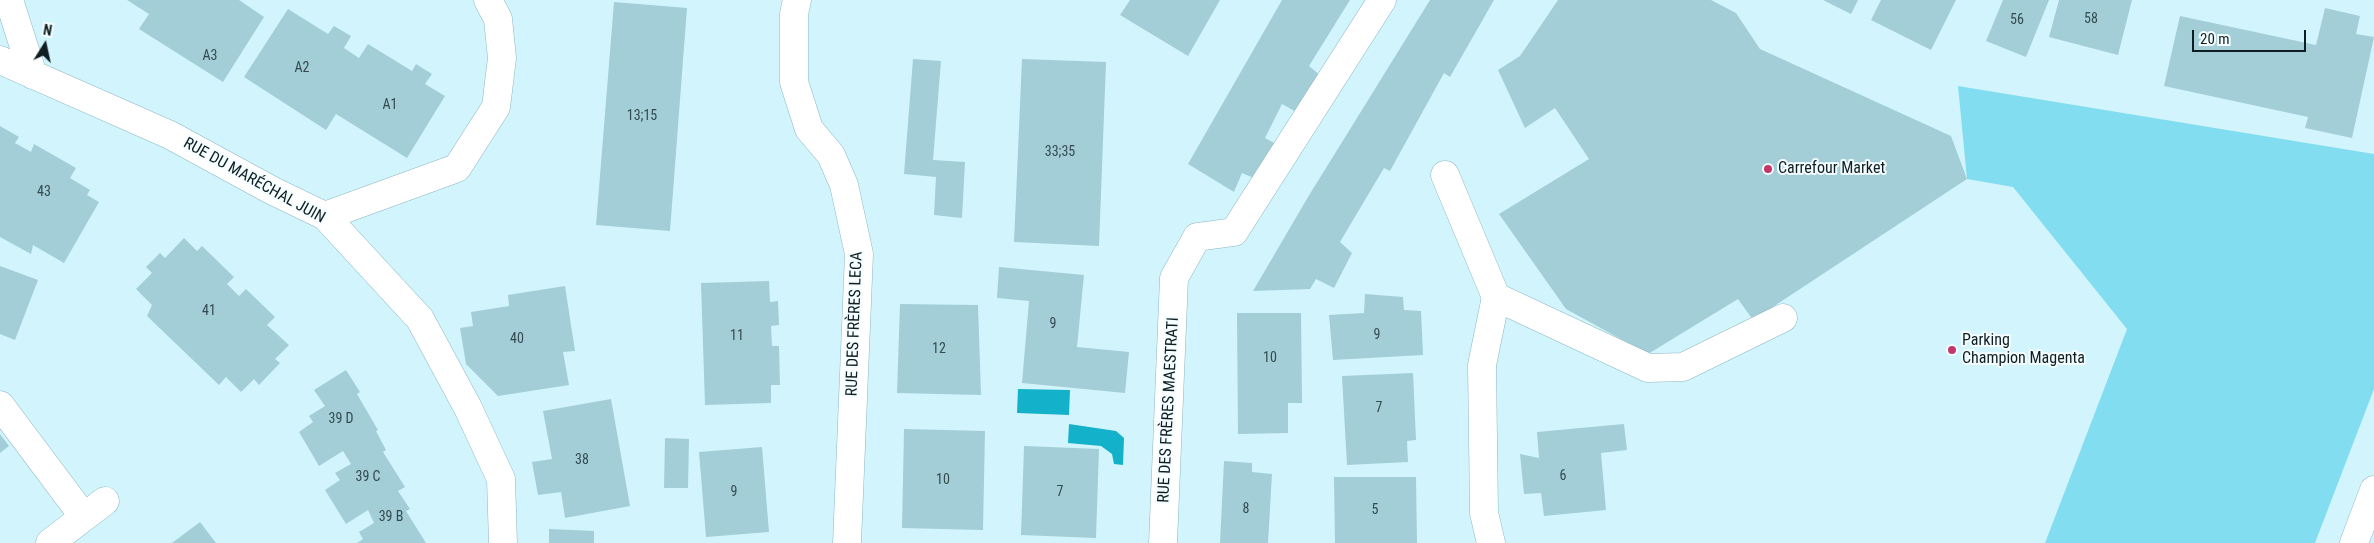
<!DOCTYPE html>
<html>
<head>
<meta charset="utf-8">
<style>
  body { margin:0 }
  #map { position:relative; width:2374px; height:543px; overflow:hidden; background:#d2f5fd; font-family:"Roboto Condensed",sans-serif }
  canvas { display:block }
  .north { position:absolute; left:20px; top:20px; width:50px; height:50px; -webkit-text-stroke:4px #f4fdff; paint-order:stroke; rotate:10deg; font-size:14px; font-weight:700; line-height:20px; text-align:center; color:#0e1e22 }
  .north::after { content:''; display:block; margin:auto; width:18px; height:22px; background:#0e1e22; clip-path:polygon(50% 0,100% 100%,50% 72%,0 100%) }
  .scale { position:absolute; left:2192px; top:30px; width:114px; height:22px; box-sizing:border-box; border:2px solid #0e1e22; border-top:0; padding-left:6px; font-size:15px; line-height:18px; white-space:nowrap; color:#0e1e22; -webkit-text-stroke:4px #f4fdff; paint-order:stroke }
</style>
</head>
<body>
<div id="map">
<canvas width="2374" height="543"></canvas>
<div class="north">N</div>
<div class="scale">20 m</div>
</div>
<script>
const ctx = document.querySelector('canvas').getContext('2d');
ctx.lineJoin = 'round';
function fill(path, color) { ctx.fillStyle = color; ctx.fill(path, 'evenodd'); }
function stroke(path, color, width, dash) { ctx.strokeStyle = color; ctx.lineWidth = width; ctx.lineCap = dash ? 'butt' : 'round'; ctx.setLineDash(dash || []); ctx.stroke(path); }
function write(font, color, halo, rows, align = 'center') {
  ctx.font = font + ' "Roboto Condensed",sans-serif'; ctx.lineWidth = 4; ctx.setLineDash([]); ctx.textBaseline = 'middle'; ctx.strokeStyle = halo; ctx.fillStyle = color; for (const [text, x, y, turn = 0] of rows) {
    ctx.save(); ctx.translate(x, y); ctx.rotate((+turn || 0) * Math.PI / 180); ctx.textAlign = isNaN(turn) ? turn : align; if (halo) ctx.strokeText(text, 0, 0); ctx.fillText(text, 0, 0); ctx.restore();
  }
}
const green = new Path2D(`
  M1958 86 2374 154V389L2315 543H2045L2127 329 2013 187 1967 179Z`);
const water = new Path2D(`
  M1018 389 1070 390 1069 415 1017 413Z
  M1069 424 1116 431 1124 438 1123 465 1114 464 1112 454 1101 446 1068 443Z`);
const building = new Path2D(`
  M127 0H239L264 17 223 82 139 29 149 14Z
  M1130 0H1220L1188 56 1120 15Z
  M1282 0H1350L1309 66 1321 76 1298 113 1282 104 1265 138 1278 145 1256 179 1242 173 1234 192 1188 164Z
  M1430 0H1494L1450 77 1444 73 1390 171 1384 168 1340 242 1352 253 1334 288 1316 279 1310 289 1253 291 1308 197Z
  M1558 0H1711L1736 13 1760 49 1951 136 1967 179 1753 320 1738 299 1648 354 1566 309 1499 214 1589 159 1555 108 1525 128 1498 70 1520 56Z
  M1823 0H1858L1851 14Z
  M1881 0H1956L1931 50 1871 20Z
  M2003 0H2049L2026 57 1986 41Z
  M2059 0H2132L2118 55 2049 37Z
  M614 2 687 8 670 231 596 225Z
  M2325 8 2360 16 2356 34 2374 37 2352 138 2305 128 2308 117 2164 86 2180 16 2316 45Z
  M288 9 328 34 334 26 351 36 344 48 359 58 368 44 412 71 416 64 432 74 425 84 445 96 407 158 336 114 326 130 244 77Z
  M913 59 941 61 933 160 965 162 962 218 934 215 936 177 904 174Z
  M1022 59 1106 62 1099 246 1014 242Z
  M0 126 19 137 15 143 31 152 34 144 76 168 70 178 90 190 87 195 99 202 64 263 33 245 31 254 0 237Z
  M184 238 197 251 202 246 234 277 227 284 239 296 246 289 275 317 267 325 289 345 275 359 280 363 259 385 254 379 241 392 226 377 219 385 147 316 152 305 136 289 152 273 146 267 160 253 165 258Z
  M0 266 38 280 15 340 0 334Z
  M999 267 1084 275 1077 347 1129 352 1125 393 1022 383 1029 301 997 298Z
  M769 281 770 302 778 301 779 325 771 326 772 346H779L780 385H771V403L705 405 701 283Z
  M565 286 575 351 563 352 569 385 498 396 466 364 460 328 473 326 471 312 509 306 508 295Z
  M1365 294 1403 297 1404 310 1421 311 1423 355 1333 360 1329 315 1364 313Z
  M900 304 978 305 981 395 897 393Z
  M1237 313H1301L1302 403H1288V433L1238 434Z
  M346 370 360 392 357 394 378 430 376 431 386 450 383 452 405 487 398 491 410 509 406 511 426 543H357L363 539 359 532 374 523 368 510 346 524 325 490 340 480 335 473 351 464 343 451 319 466 299 432 313 422 309 416 325 406 314 390Z
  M1413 373 1416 440 1407 441 1408 462 1347 465 1342 376Z
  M611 399 630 506 565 518 561 492 538 495 532 462 552 459 543 411Z
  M1624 424 1627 450 1601 453 1606 510 1544 516 1541 493 1524 494 1520 454 1539 458 1537 432Z
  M904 429 985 431 983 530 902 528Z
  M0 434 9 446 0 453Z
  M665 438 689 439 688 488H664Z
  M1024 446 1099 449 1096 538 1021 535Z
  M762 447 769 532 706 537 699 452Z
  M1224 461 1252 463V472L1272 474 1268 543H1220Z
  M1334 477H1416L1417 543H1335Z
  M200 522 216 543H172Z
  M549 529 594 531V543H549Z`);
const minor = new Path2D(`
  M9 0 33 75
  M797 0 794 14V82L809 129 831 155 844 185 859 254 847 543
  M0 60 170 135 273 191 325 216 420 319 468 408 501 479 503 543
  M1445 175 1496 297 1648 368 1683 367 1783 318
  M325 216 457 168 496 107 502 58 498 19 488 0
  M0 405 84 517
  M50 543 105 501
  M1163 543 1174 278 1197 237 1234 232 1382 0
  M1491 543 1484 513 1482 365 1496 297`);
const major = new Path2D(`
  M2354 543 2374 490`);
const markers = [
  [1768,169,5,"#c3376a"],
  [1952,350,5,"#c3376a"]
];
const numberNames = [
  ["58",2091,19],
  ["56",2017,20],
  ["A3",210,56],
  ["A2",302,68],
  ["A1",390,105],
  ["13;15",642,116],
  ["33;35",1060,152],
  ["43",44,192],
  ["41",209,311],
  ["9",1053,324],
  ["9",1377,335],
  ["11",737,336],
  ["40",517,339],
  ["12",939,349],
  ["10",1270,358],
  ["7",1379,408],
  ["39 D",341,419],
  ["38",582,460],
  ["6",1563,476],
  ["39 C",368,477],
  ["10",943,480],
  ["9",734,492],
  ["7",1060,492],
  ["8",1246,509],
  ["5",1375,510],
  ["39 B",391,517]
];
const poiNames = [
  ["Carrefour Market",1778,169],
  ["Parking",1962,341],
  ["Champion Magenta",1962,359]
];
const streetNames = [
  ["RUE DU MARÉCHAL JUIN",254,181,29],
  ["RUE DES FRÈRES LECA",855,324,-88],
  ["RUE DES FRÈRES MAESTRATI",1169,410,-87]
];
fill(green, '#83ddf0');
fill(water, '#14b1ca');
fill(building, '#a3ced7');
stroke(minor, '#8cb6c0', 29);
stroke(major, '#8cb6c0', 29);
stroke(minor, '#fff', 28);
stroke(major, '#fff', 28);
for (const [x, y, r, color] of markers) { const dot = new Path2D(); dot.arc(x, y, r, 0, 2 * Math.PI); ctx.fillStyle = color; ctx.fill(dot); stroke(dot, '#f4fdff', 2); }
write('14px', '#334a4f', null, numberNames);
write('16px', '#0e1e22', '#f4fdff', poiNames, 'left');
write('16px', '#0e1e22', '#f4fdff', streetNames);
</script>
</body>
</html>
